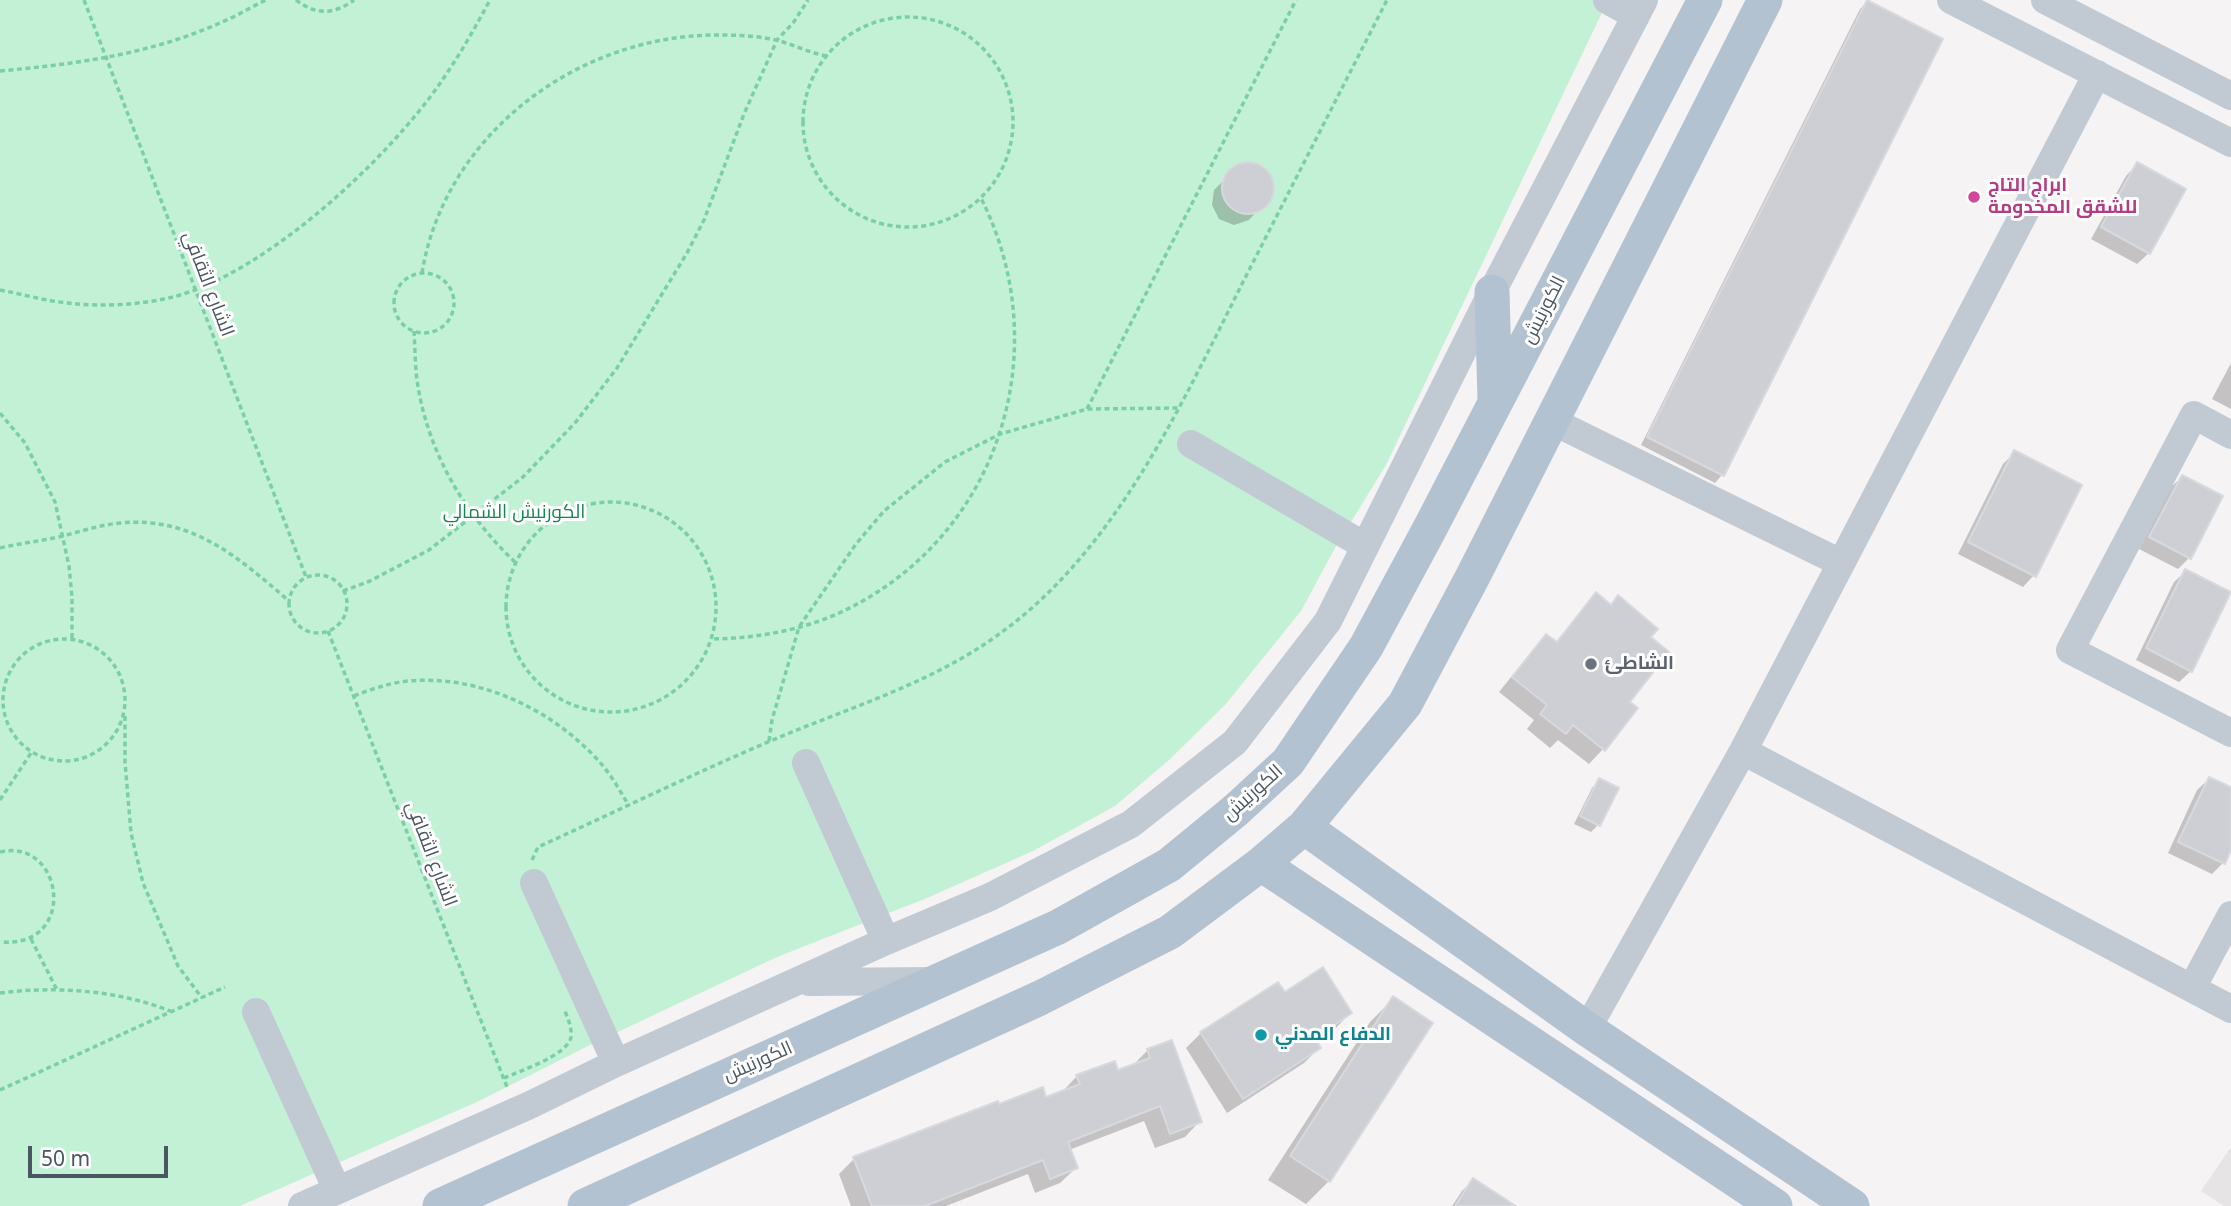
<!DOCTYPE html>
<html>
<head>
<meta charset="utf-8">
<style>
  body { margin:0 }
  #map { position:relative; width:2231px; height:1206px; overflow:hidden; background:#f5f3f3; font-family:"Noto Sans",sans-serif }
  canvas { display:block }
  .scale { position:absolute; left:28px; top:1146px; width:140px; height:32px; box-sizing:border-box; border:4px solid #4a5661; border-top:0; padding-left:9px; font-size:21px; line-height:24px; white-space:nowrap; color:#4a5661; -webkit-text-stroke:5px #fff; paint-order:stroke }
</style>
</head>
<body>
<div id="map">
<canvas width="2231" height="1206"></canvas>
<div class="scale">50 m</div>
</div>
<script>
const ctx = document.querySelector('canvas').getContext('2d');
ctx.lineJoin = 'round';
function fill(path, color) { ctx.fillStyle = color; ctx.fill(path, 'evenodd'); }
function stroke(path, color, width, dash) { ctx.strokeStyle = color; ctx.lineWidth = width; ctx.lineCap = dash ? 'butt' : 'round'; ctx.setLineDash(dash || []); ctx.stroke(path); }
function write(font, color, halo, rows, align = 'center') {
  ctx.font = font + ' "Noto Sans",Cairo,sans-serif'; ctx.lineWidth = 6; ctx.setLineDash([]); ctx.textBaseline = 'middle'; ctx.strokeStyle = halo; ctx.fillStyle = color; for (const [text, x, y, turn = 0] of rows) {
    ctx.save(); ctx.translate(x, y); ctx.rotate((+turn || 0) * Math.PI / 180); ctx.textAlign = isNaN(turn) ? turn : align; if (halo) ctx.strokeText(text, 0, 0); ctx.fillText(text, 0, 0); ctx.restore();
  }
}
const education = new Path2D(`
  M2231 1147V1206H2224L2201 1191Z`);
const green = new Path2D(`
  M0 0H1608L1386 465 1335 548 1301 611 1225 705 1169 760 1115 806 1033 851 927 898 777 957 588 1046 479 1101 240 1206H0Z`);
const shadow = new Path2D(`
  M1867 2 1941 40 1722 475 1715 483 1641 445 1860 9Z
  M2137 164 2149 253 2137 264 2091 239 2126 176Z
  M1253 165 1260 167 1270 179 1271 195 1249 220 1234 225 1219 219 1212 205 1214 190 1237 167Z
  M2231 363V409L2212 399Z
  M2015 452 2034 575 2023 587 1958 554 2003 464Z
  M2182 477 2189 558 2178 569 2139 549 2170 488Z
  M2186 571 2191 671 2179 682 2136 660 2174 582Z
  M1596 595 1610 606 1618 598 1649 638 1627 702 1603 749 1589 764 1558 740 1550 748 1527 729 1534 720 1499 692 1532 651 1546 636 1555 643 1582 610Z
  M2209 779 2231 789V846L2223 863 2212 874 2168 853 2197 790Z
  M1599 780 1598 825 1591 832 1574 824 1592 788Z
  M1284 994 1350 1013 1335 1029 1315 1041 1319 1048 1304 1063 1227 1113 1186 1048 1201 1033Z
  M1393 999 1430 1023 1329 1181 1306 1204 1268 1180 1370 1022Z
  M1148 1050 1200 1121 1185 1137 1155 1148 1144 1121 1069 1150 1076 1168 1060 1183 1035 1193 1028 1174 946 1206H851L839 1174 854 1159 998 1106 1045 1099 1062 1092 1077 1076 1117 1073 1132 1066Z
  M1473 1180 1510 1206H1452L1462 1191Z`);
const building = new Path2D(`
  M1867 0 1943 39 1724 476 1647 437Z
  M2137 162 2186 189 2150 254 2101 227Z
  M1222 188a26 26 0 1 1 52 0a26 26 0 1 1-52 0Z
  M2014 450 2082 485 2036 577 1968 542Z
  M2182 475 2223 496 2191 559 2149 537Z
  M2185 569 2231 592 2192 672 2146 648Z
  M1596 592 1611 605 1618 595 1658 629 1651 637 1669 652 1630 702 1638 708 1605 751 1573 725 1566 734 1540 714 1547 705 1512 677 1546 634 1557 642Z
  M2209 777 2231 787V850L2225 864 2178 842Z
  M1599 778 1619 788 1600 826 1580 816Z
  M1323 967 1352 1013 1315 1038 1321 1048 1243 1099 1200 1032 1278 982 1285 992Z
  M1393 996 1433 1023 1330 1182 1290 1156Z
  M1172 1040 1202 1122 1170 1134 1160 1106 1068 1142 1078 1168 1050 1179 1043 1160 925 1206H872L853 1157 998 1101 999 1104 1043 1087 1046 1097 1080 1084 1076 1075 1115 1061 1118 1070 1150 1058 1147 1049Z
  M1473 1178 1516 1206H1455Z`);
const path = new Path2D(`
  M84 0 306 577
  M296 0C315 15 334 15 354 0
  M803 122a105 105 0 1 1 210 0a105 105 0 1 1-210 0Z
  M0 71C76 64 152 54 222 22 237 16 251 7 266 0
  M422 273C445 133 579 35 717 35 737 35 761 36 780 41 796 46 811 53 826 56
  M394 303a30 30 0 1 1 60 0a30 30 0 1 1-60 0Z
  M0 290C22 294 45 301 68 303 101 307 140 305 173 297 266 273 387 160 441 82 459 56 475 28 490 0
  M414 331C415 347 415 364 417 380 427 451 464 514 516 563
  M1087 409 1296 0
  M0 413 25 443 55 502 69 566 72 597V638
  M506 607a105 105 0 1 1 210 0a105 105 0 1 1-210 0Z
  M0 548C21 543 42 541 63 536 82 531 100 525 120 523 192 516 238 557 289 601
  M289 604a29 29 0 1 1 58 0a29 29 0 1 1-58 0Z
  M343 591 370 581 429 550 523 477 575 423 617 368 687 253 704 220 744 114 777 40 793 23 808 0
  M328 631 507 1087
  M3 700a61 61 0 1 1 122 0a61 61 0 1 1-122 0Z
  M714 639C756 638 798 631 837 614 997 542 1059 353 981 198
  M354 696C369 690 384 685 400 682 472 672 547 706 595 757 609 771 619 789 629 806
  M125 716V762L131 833 143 883 178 966 202 998
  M769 741 772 720 799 627 856 544 884 511 945 462 1000 434 1087 409 1179 408
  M0 800 31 753
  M0 852C64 837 79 949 0 942
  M532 860 538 847C615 812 691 775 768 742 847 708 932 684 1002 632 1117 548 1181 405 1243 282 1291 188 1339 94 1387 0
  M31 939 57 990
  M0 993C55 986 118 990 170 1011
  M504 1078C520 1071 568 1055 571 1037 572 1027 568 1019 564 1009
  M0 1090 225 987`);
const minor = new Path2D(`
  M1607 0 1636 16
  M1951 0 2231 143
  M2045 0 2231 96
  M1552 421 1841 563
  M2231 435 2194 415 2070 650 2231 733
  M1191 444 1365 546
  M1743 751 2097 74
  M806 763 886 941
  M534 883 616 1063
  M809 982 933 981
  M2192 988 2231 915
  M256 1012 337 1190
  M1587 1029 1743 751 2231 1009
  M302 1206 530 1105 616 1063 886 941 990 897 1131 824 1235 742 1328 621 1492 292 1644 0`);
const major = new Path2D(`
  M1492 292 1495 400
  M1304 827 1587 1029 1852 1206
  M1261 864 1775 1206
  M440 1206 1058 927 1169 865 1236 810 1288 762 1366 647 1428 532 1705 0
  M585 1206 1040 998 1170 932 1261 864 1304 827 1405 704 1473 576 1765 0`);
const markers = [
  [1974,197,7,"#d1479c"],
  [1591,664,7,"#6b7280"],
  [1261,1035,7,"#0f9aa8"]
];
const hotelNames = [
  ["ابراج التاج",1988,186],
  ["للشقق المخدومة",1988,208]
];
const streetNames = [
  ["الشارع الثقافي",208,284,69],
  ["الكورنيش",1544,310,-63],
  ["الكورنيش",1253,793,-42],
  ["الشارع الثقافي",431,854,69],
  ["الكورنيش",758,1062,-24]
];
const parkNames = [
  ["الكورنيش الشمالي",514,513]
];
const worshipNames = [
  ["الشاطئ",1605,664]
];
const cultureNames = [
  ["الدفاع المدني",1275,1035]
];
fill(education, '#e6e4e5');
fill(green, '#c3f1d5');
fill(shadow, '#0003');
fill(building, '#cdcfd5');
stroke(building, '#d7d9de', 2);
stroke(path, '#7ad0a6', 3.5, [5, 3.5]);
stroke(minor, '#c1cad2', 28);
stroke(major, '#b3c2d1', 35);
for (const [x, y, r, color] of markers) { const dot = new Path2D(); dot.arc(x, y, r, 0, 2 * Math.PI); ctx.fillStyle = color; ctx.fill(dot); stroke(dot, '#fff', 2.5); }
write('bold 19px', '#b23c85', '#fff', hotelNames, 'left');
write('19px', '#4a5661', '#fff', streetNames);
write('19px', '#17864f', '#fff', parkNames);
write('bold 19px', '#5b616d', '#fff', worshipNames, 'left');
write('bold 19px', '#0d838f', '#fff', cultureNames, 'left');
</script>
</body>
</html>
